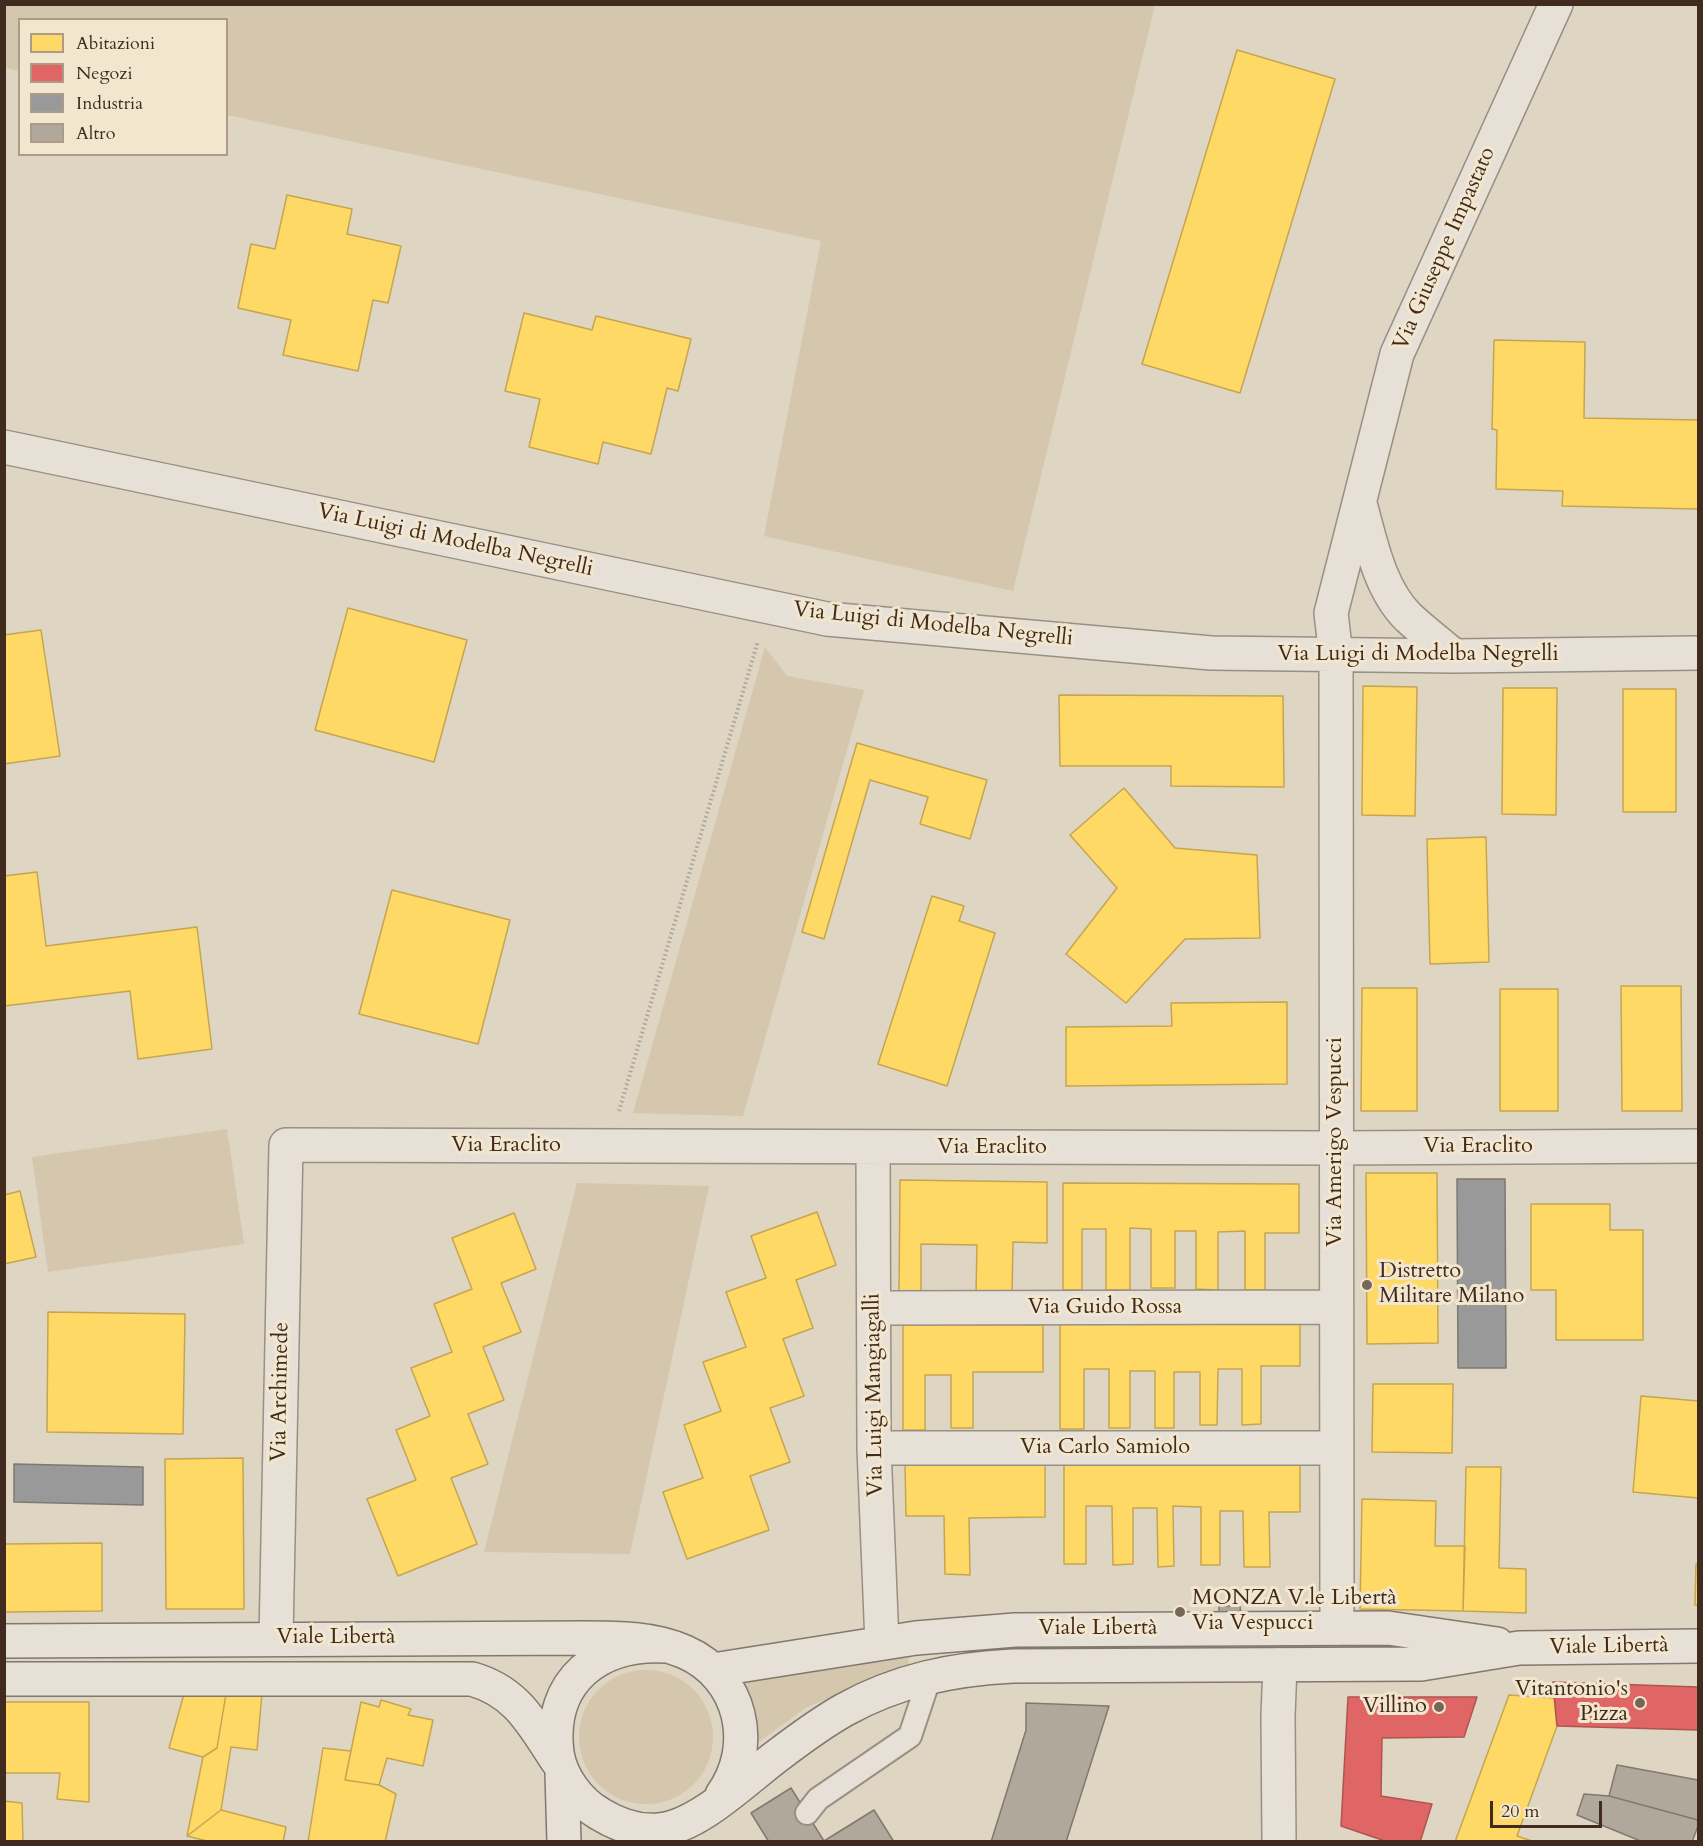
<!DOCTYPE html>
<html>
<head>
<meta charset="utf-8">
<style>
  body { margin:0 }
  #map { position:relative; width:1703px; height:1846px; overflow:hidden; background:#ded5c2; font-family:Cardo,serif }
  canvas { display:block }
  .frame { position:absolute; inset:0; border:6px solid #402b1e; pointer-events:none }
  .legend { position:absolute; left:18px; top:18px; width:210px; height:138px; box-sizing:border-box; background:#f2e6cf; border:2px solid #ab9b88; margin:0; padding:8px 10px; list-style:none; font-size:18px; color:#402b1e }
  .legend li { display:flex; align-items:center; gap:12px; height:30px }
  .legend b { width:30px; border:2px solid #ab9b88 }
  .scale { position:absolute; left:1490px; top:1801px; width:112px; height:27px; box-sizing:border-box; border:3px solid #402b1e; border-top:0; padding-left:8px; font-size:18px; line-height:21px; white-space:nowrap; color:#402b1e; -webkit-text-stroke:4px #f2e6cf; paint-order:stroke }
</style>
</head>
<body>
<div id="map">
<canvas width="1703" height="1846"></canvas>
<div class="frame"></div>
<ul class="legend">
<li><b style="height:16px;background:#ffd966"></b>Abitazioni</li>
<li><b style="height:16px;background:#e06666"></b>Negozi</li>
<li><b style="height:16px;background:#999"></b>Industria</li>
<li><b style="height:16px;background:#b0a89b"></b>Altro</li>
</ul>
<div class="scale">20 m</div>
</div>
<script>
const ctx = document.querySelector('canvas').getContext('2d');
ctx.lineJoin = 'round';
function fill(path, color) { ctx.fillStyle = color; ctx.fill(path, 'evenodd'); }
function stroke(path, color, width, dash) { ctx.strokeStyle = color; ctx.lineWidth = width; ctx.lineCap = dash ? 'butt' : 'round'; ctx.setLineDash(dash || []); ctx.stroke(path); }
function write(font, color, halo, rows, align = 'center') {
  ctx.font = font + ' Cardo,serif'; ctx.lineWidth = 6; ctx.setLineDash([]); ctx.textBaseline = 'middle'; ctx.strokeStyle = halo; ctx.fillStyle = color; for (const [text, x, y, turn = 0] of rows) {
    ctx.save(); ctx.translate(x, y); ctx.rotate((+turn || 0) * Math.PI / 180); ctx.textAlign = isNaN(turn) ? turn : align; if (halo) ctx.strokeText(text, 0, 0); ctx.fillText(text, 0, 0); ctx.restore();
  }
}
const green = new Path2D(`
  M5 4 1155 5 1013 591 764 536 821 241 227 115 226 20H20L19 71 5 68Z
  M765 647 787 676 864 690 743 1116 633 1113Z
  M227 1129 244 1244 48 1272 32 1157Z
  M577 1183 709 1186 630 1554 484 1552Z
  M908 1657 909 1666 807 1707 759 1742 754 1710 741 1681Z
  M579 1737a67 67 0 1 1 134 0a67 67 0 1 1-134 0Z`);
const homes = new Path2D(`
  M1237 50 1335 79 1240 393 1142 364Z
  M287 195 352 209 347 234 401 246 388 303 373 300 358 371 283 355 291 320 238 308 251 244 275 249Z
  M524 313 592 330 596 316 691 339 678 391 667 388 651 454 603 442 598 464 529 447 540 399 505 391Z
  M1494 340 1585 342 1584 418 1698 420V509L1562 506 1563 491 1496 489 1497 430 1492 429Z
  M348 608 467 640 434 762 315 730Z
  M41 630 60 756 4 764V635Z
  M1363 686 1417 687 1415 816 1362 815Z
  M1503 688H1557L1556 815 1502 814Z
  M1623 689H1676V812H1623Z
  M1059 695 1283 696 1284 787 1171 786V766H1060Z
  M857 743 987 780 970 839 920 824 928 797 870 780 824 939 802 932Z
  M1124 788 1175 848 1257 855 1260 938 1185 939 1126 1003 1066 954 1117 888 1070 835Z
  M1486 837 1489 962 1430 964 1427 839Z
  M37 872 46 946 197 927 212 1049 138 1059 130 991 4 1006V876Z
  M392 890 510 920 478 1044 359 1014Z
  M932 896 964 906 959 921 995 933 947 1086 878 1064Z
  M1621 986H1681L1682 1111H1622Z
  M1362 988H1417V1111H1361Z
  M1500 989H1558V1111H1500Z
  M1287 1002V1084L1066 1086V1027L1172 1026 1171 1003Z
  M1366 1173H1437L1438 1343 1367 1344Z
  M900 1180 1047 1182V1243L1013 1242 1012 1294 976 1293 977 1245 921 1244V1294L899 1293Z
  M1063 1183 1299 1184V1233H1265V1290H1245V1231L1218 1232V1290L1196 1289V1231H1175V1288H1151V1229L1130 1228V1290H1106V1229H1082V1290H1063Z
  M20 1191 36 1257 4 1264V1195Z
  M1531 1204H1610V1230H1643V1340H1556V1290H1531Z
  M817 1212 836 1265 796 1280 813 1328 783 1339 804 1396 770 1408 790 1462 750 1476 769 1530 687 1559 663 1492 703 1478 684 1425 721 1411 703 1362 746 1347 726 1292 766 1278 751 1236Z
  M514 1213 536 1269 501 1283 521 1332 483 1347 504 1400 468 1414 488 1464 451 1478 477 1544 398 1576 367 1499 416 1480 396 1430 430 1416 411 1368 452 1352 434 1304 472 1289 452 1238Z
  M48 1312 185 1314 183 1434 47 1432Z
  M1060 1320 1300 1321V1366H1261V1424L1242 1425V1369H1218L1217 1425H1200V1372H1174V1428H1155V1371H1130V1428H1109V1369H1084V1429H1060Z
  M903 1324 1043 1325V1372H973V1428H951V1375H925V1430H903Z
  M1373 1384H1453L1452 1453 1372 1452Z
  M1641 1396 1698 1401V1498L1633 1492Z
  M243 1458 244 1609H166L165 1459Z
  M1300 1462V1512H1269L1270 1567H1244L1243 1511H1220V1565H1201V1507L1173 1506 1174 1566 1158 1567 1157 1508H1133V1564L1113 1565 1112 1506H1086V1564H1064V1463Z
  M1045 1463V1517L969 1518 970 1575 945 1574 944 1516H906L905 1464Z
  M1466 1467H1501L1499 1568 1526 1569V1613L1463 1611Z
  M1362 1499 1436 1501 1435 1546H1465L1463 1611 1360 1609Z
  M102 1543V1611L4 1612V1544Z
  M1696 1564H1698V1605H1695Z
  M262 1693 257 1750 231 1747 221 1810 187 1836 203 1757 217 1748 226 1694Z
  M184 1694H226L217 1748 203 1757 169 1748Z
  M1509 1695 1554 1698 1557 1726 1517 1836 1535 1842H1455Z
  M381 1700 411 1709 408 1715 433 1720 423 1766 387 1758 379 1785 345 1780 361 1702 379 1707Z
  M4 1702H89V1802L57 1799 60 1773H4Z
  M323 1748 351 1751 345 1780 379 1785 396 1794 385 1842H308Z
  M4 1801 22 1803 23 1842H4Z
  M221 1810 286 1827 283 1842H211L187 1836Z`);
const shops = new Path2D(`
  M1553 1682 1698 1687V1730L1557 1726Z
  M1348 1697H1477L1464 1737 1382 1738 1381 1796 1432 1804 1420 1842H1388L1341 1826Z`);
const industry = new Path2D(`
  M1457 1179H1505L1506 1368H1458Z
  M14 1464 143 1467V1505L14 1502Z`);
const building = new Path2D(`
  M1219 1606H1240L1241 1614H1219Z
  M1026 1703 1109 1706 1066 1842H991L1026 1730Z
  M1617 1765 1698 1780V1820L1609 1796Z
  M791 1788 824 1841 874 1810 894 1842H769L751 1813Z
  M1584 1794 1609 1796 1698 1820V1826L1692 1842H1643L1577 1815Z`);
const path = new Path2D(`
  M619 1111 758 641`);
const lane = new Path2D(`
  M807 1813 818 1799 910 1736 930 1676`);
const street = new Path2D(`
  M4 447 827 619 1211 653 1454 656 1698 653
  M1361 507C1371 544 1380 589 1408 617 1423 631 1439 643 1454 656
  M873 1147 874 1448 882 1643
  M874 1308 1335 1307
  M874 1448H1335
  M1337 1628 1336 656 1331 613 1397 354 1556 4
  M276 1638 286 1145 1336 1148 1698 1146
  M1279 1842 1278 1716 1280 1665`);
const secondary = new Path2D(`
  M4 1641 584 1638C618 1638 653 1638 685 1652 742 1677 757 1746 722 1795
  M667 1646C599 1642 548 1680 557 1753 561 1778 579 1802 600 1814 618 1825 637 1832 659 1830 698 1827 746 1779 777 1756 798 1740 821 1723 844 1710 898 1680 953 1669 1013 1666L1421 1664 1519 1648 1698 1646
  M713 1670 916 1638 1015 1630 1388 1628 1497 1644
  M4 1679H472C518 1692 533 1725 558 1762
  M562 1773 564 1842`);
const markers = [
  [1367,1285,6,"#776657"],
  [1180,1612,6,"#776657"],
  [1640,1703,6,"#776657"],
  [1439,1707,6,"#776657"]
];
const streetNames = [
  ["Via Giuseppe Impastato",1445,249,-66],
  ["Via Luigi di Modelba Negrelli",455,541,12],
  ["Via Luigi di Modelba Negrelli",933,625,6],
  ["Via Luigi di Modelba Negrelli",1418,655],
  ["Via Amerigo Vespucci",1336,1142,-90],
  ["Via Eraclito",506,1146],
  ["Via Eraclito",1478,1147],
  ["Via Eraclito",992,1148],
  ["Via Guido Rossa",1105,1308],
  ["Via Archimede",281,1392,-89],
  ["Via Luigi Mangiagalli",875,1395,-91],
  ["Via Carlo Samiolo",1105,1448],
  ["Viale Libertà",1098,1629],
  ["Viale Libertà",336,1638],
  ["Viale Libertà",1609,1647,-1]
];
const poiNames = [
  ["Distretto",1379,1272],
  ["Militare Milano",1379,1297],
  ["MONZA V.le Libertà",1192,1599],
  ["Via Vespucci",1192,1624],
  ["Vitantonio's",1628,1690,"right"],
  ["Pizza",1628,1715,"right"],
  ["Villino",1427,1707,"right"]
];
fill(green, '#d5c7ad');
fill(homes, '#ffd966');
stroke(homes, '#c6a550', 1.5);
fill(shops, '#e06666');
stroke(shops, '#b05450', 1.5);
fill(industry, '#999');
stroke(industry, '#7e7874', 1.5);
fill(building, '#b0a89b');
stroke(building, '#81796e', 1.5);
stroke(lane, '#989084', 26);
stroke(street, '#989084', 36);
stroke(secondary, '#81796e', 36);
stroke(path, '#a9a39a', 4, [1.5, 3]);
stroke(lane, '#e6e0d6', 22);
stroke(street, '#e6e0d6', 33);
stroke(secondary, '#e6e0d6', 33);
for (const [x, y, r, color] of markers) { const dot = new Path2D(); dot.arc(x, y, r, 0, 2 * Math.PI); ctx.fillStyle = color; ctx.fill(dot); stroke(dot, '#f2e6cf', 2); }
write('22px', '#402b1e', '#f2e6cf', streetNames);
write('22px', '#402b1e', '#f2e6cf', poiNames, 'left');
</script>
</body>
</html>
